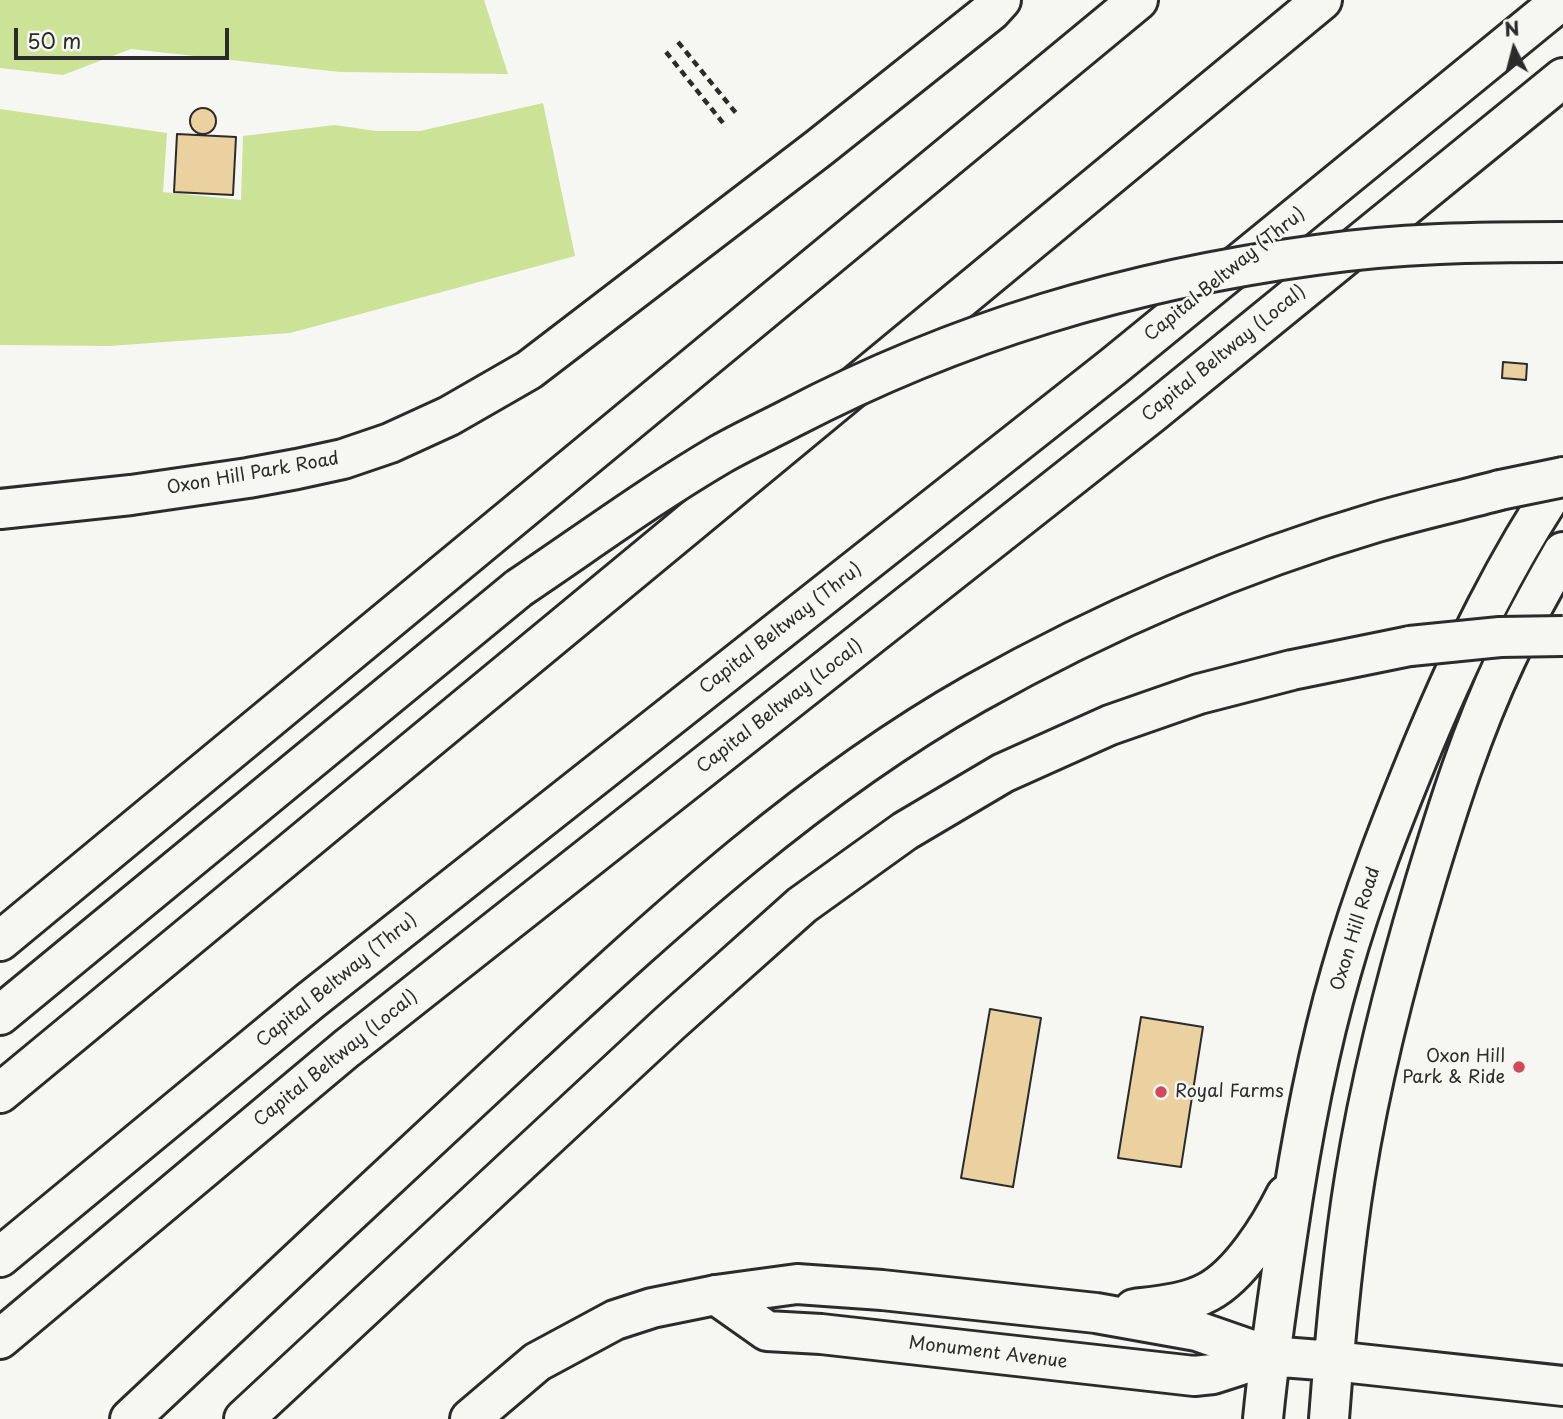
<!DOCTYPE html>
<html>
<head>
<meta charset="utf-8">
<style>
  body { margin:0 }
  #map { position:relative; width:1563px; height:1419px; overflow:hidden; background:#f6f6f2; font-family:"Playpen Sans",sans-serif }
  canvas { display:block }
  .north { position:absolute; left:1479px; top:14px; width:70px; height:70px; -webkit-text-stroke:5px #f6f6f2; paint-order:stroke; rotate:354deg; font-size:19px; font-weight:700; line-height:28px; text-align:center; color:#2b2b2b }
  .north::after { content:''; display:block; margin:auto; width:24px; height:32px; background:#2b2b2b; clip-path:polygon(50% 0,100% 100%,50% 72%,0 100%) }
  .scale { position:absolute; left:14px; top:28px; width:215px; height:32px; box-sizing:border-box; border:4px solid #2b2b2b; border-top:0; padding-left:9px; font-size:21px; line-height:24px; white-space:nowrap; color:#2b2b2b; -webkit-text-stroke:5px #f6f6f2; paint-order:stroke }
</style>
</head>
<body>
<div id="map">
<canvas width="1563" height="1419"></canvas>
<div class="north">N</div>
<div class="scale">50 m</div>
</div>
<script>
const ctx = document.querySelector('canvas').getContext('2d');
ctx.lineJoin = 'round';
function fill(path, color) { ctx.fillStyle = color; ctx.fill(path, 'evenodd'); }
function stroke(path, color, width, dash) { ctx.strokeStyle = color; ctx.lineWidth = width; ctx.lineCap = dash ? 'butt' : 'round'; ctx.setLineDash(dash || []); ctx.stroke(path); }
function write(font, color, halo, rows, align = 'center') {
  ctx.font = font + ' "Playpen Sans",sans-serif'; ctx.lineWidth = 5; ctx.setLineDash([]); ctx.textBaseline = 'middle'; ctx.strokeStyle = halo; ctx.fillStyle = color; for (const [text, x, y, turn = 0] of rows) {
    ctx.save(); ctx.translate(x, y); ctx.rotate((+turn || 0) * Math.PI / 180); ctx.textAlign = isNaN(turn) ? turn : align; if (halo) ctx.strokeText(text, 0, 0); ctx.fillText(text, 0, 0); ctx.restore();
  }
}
const green = new Path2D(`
  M0 0H484L508 74 340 72 131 49 63 75 0 68Z
  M543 103 575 256 290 333 109 346 0 345V109L167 133 163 192 241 200 243 136 335 125 376 131H420Z`);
const building = new Path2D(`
  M190 121a13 13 0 1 1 26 0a13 13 0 1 1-26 0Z
  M177 134 236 137 233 195 174 192Z
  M1503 362 1527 364 1526 380 1502 378Z
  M990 1009 1041 1018 1013 1187 961 1178Z
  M1141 1017 1203 1027 1181 1167 1118 1158Z`);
const path = new Path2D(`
  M678 42 736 113
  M666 52 723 123`);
const minor = new Path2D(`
  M0 509 131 495 248 478 297 469 343 459 390 443 449 416 529 370 819 148 991 11 1001 0
  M716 1295 767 1331 821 1334 1194 1376 1213 1374 1269 1356
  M1333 1361 1563 1386`);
const major = new Path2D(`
  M1134 1309C1158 1306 1186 1304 1208 1292 1240 1275 1270 1227 1286 1195
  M470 1419 537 1362 615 1320 652 1308 716 1295 797 1284 882 1290 1096 1313 1197 1331 1269 1356 1333 1361
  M1263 1419C1269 1357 1278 1297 1287 1236 1300 1147 1316 1058 1341 972 1363 894 1393 818 1424 743 1463 650 1506 561 1563 477
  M1329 1419C1335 1338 1342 1257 1355 1177 1371 1077 1396 980 1425 883 1448 807 1472 731 1506 659 1523 623 1543 587 1563 552`);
const highway = new Path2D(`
  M0 941 1138 0
  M0 1015 519 588
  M0 1093 1322 0
  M0 1257 310 1001 1114 366 1562 0
  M0 1339 346 1049 1152 413 1563 78
  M130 1419C263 1294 397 1168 531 1044 669 917 810 787 974 694 1100 623 1238 563 1377 522 1418 510 1459 501 1500 490
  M244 1419 670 1023 802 905 905 831 1003 773 1110 725 1199 694 1292 670 1410 646`);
const highwayBridge = new Path2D(`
  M1500 490 1563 477
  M519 588C586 543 651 495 721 454 744 441 768 430 791 418 958 331 1129 280 1316 255 1398 243 1480 242 1563 242
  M1410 646 1500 637 1563 636`);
const markers = [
  [1519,1067,7,"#d1495b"],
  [1161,1092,7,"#d1495b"]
];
const streetNames = [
  ["Capital Beltway (Thru)",1225,275,-39],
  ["Capital Beltway (Local)",1224,354,-39],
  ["Oxon Hill Park Road",253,474,-10],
  ["Capital Beltway (Thru)",781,629,-38],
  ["Capital Beltway (Local)",780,707,-38],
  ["Oxon Hill Road",1356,929,-73],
  ["Capital Beltway (Thru)",337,981,-39],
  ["Capital Beltway (Local)",336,1059,-39],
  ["Monument Avenue",988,1353,7]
];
const poiNames = [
  ["Oxon Hill",1505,1057],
  ["Park & Ride",1505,1078],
  ["Royal Farms",1175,1092,"left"]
];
fill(green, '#cce297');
fill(building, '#ebd1a0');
stroke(building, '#2b2b2b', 2);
stroke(minor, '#2b2b2b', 44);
stroke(major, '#2b2b2b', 44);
stroke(highway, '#2b2b2b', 44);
stroke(path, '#2b2b2b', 4.5, [7, 5]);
stroke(minor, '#f6f6f2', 38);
stroke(major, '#f6f6f2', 38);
stroke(highway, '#f6f6f2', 38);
stroke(highwayBridge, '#2b2b2b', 44, []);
stroke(highwayBridge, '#f6f6f2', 38);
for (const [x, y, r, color] of markers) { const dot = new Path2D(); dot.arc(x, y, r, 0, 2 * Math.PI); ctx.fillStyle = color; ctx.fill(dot); stroke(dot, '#f6f6f2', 2.5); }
write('18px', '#2b2b2b', '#f6f6f2', streetNames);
write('18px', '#2b2b2b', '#f6f6f2', poiNames, 'right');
</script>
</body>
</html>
